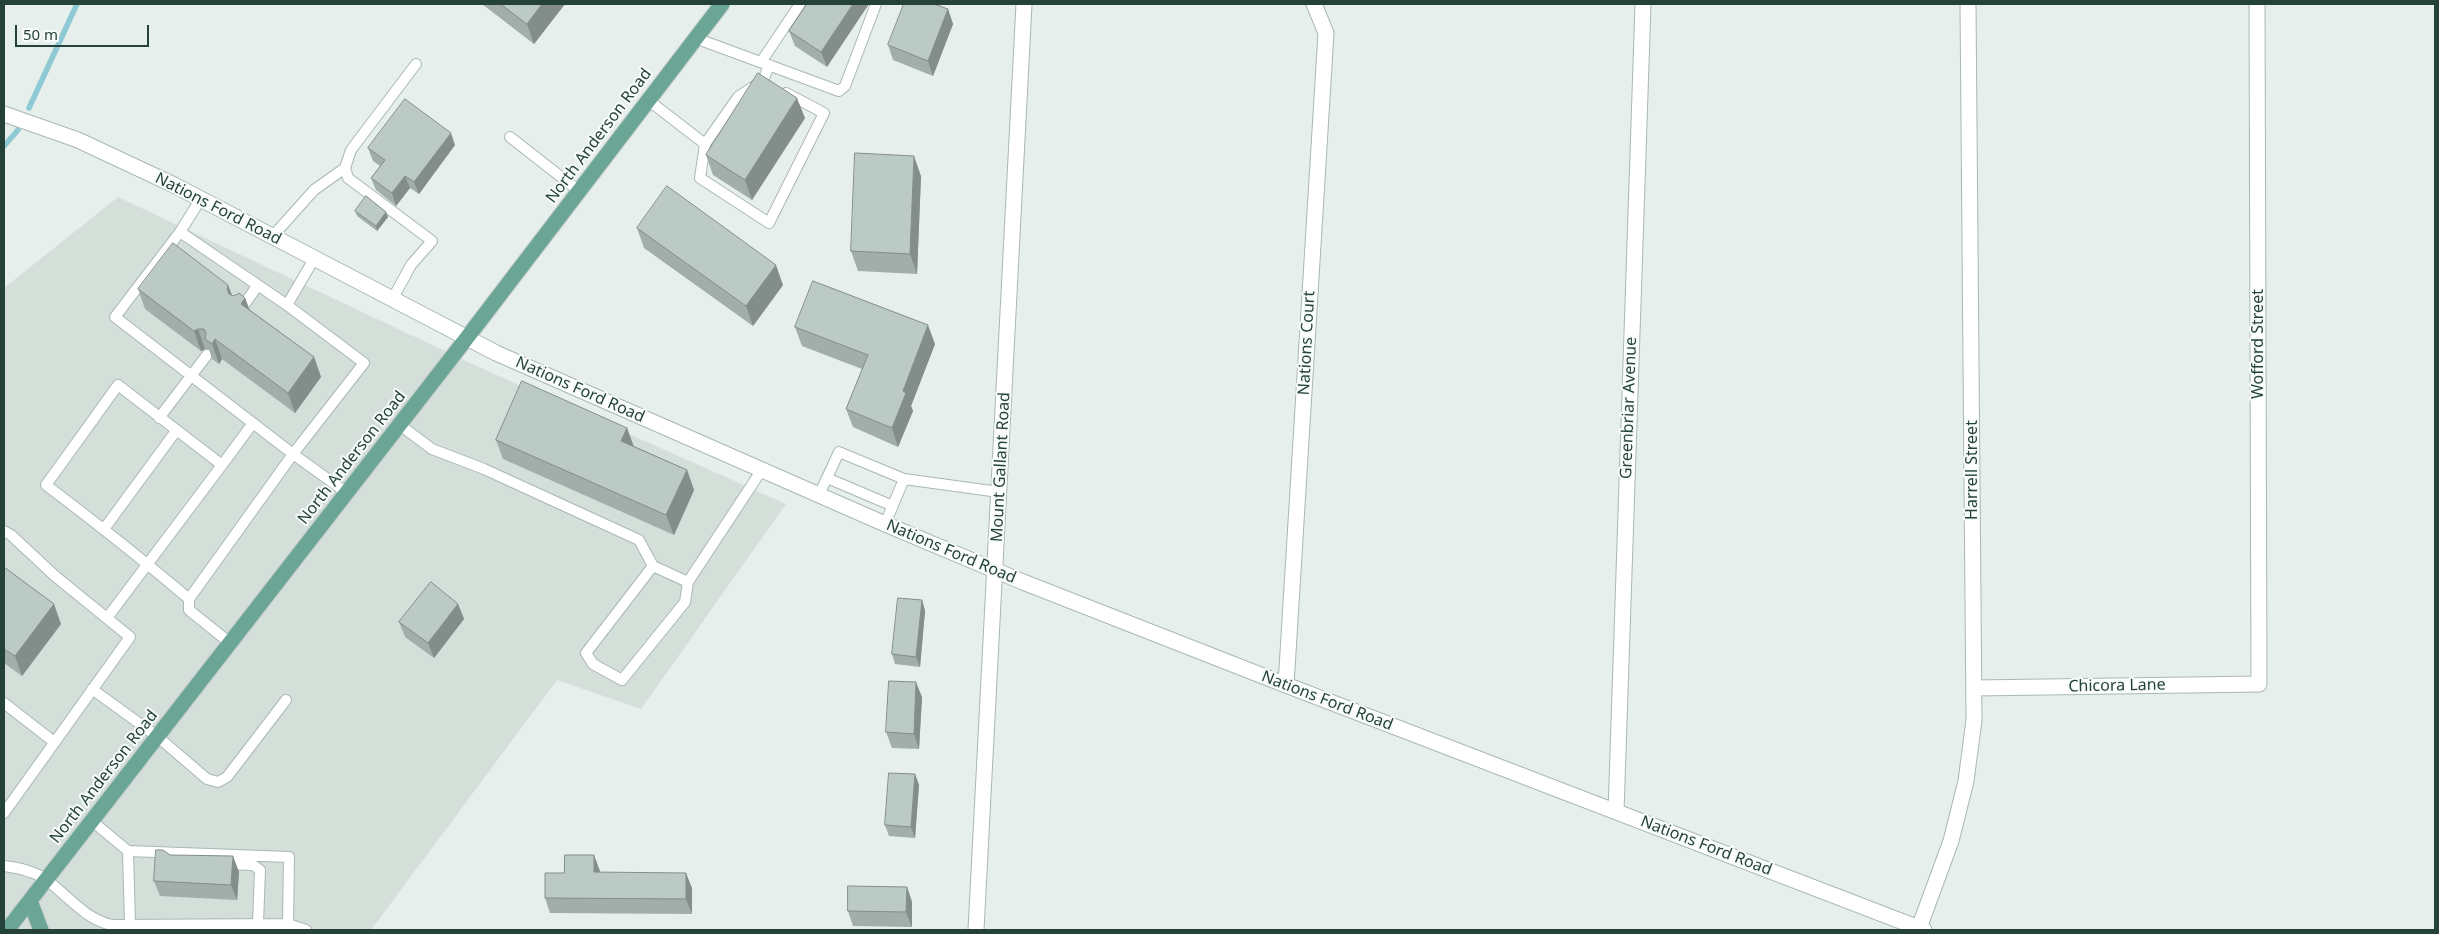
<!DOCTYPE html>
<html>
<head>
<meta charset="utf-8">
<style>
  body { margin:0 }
  #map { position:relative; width:2439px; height:934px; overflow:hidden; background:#e6efeb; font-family:"Noto Sans",sans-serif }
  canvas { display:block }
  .frame { position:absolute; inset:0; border:5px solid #24423a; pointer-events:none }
  .scale { position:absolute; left:15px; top:25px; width:134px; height:22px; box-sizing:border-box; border:2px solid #24423a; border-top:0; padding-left:6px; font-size:15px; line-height:18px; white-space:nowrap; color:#24423a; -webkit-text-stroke:4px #f7fbf9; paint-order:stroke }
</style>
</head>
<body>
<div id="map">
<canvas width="2439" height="934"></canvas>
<div class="frame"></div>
<div class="scale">50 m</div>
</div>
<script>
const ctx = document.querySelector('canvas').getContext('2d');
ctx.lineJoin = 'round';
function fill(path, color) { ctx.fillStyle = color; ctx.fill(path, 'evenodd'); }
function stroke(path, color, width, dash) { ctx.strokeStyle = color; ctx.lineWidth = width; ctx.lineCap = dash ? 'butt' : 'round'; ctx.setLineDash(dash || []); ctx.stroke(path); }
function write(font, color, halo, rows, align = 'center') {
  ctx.font = font + ' "Noto Sans",sans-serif'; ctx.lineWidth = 4; ctx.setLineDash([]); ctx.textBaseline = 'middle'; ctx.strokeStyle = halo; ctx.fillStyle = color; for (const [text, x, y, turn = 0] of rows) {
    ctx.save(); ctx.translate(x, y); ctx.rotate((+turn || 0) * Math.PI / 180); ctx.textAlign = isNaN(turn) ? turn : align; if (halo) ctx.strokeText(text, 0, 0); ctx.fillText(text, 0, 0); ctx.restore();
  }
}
const built = new Path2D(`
  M118 197 481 368 786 504 641 709 557 680 371 930H4V288Z`);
const stream = new Path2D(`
  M29 108 77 4
  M4 146 18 130`);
const service = new Path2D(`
  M695 38 839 91 845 86 876 4
  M761 62 800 4
  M763 81 769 65
  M648 100 705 144 700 178 769 223 824 113 786 93
  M510 137 579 191
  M705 144 738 97 756 85
  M200 200 180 232 115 317 293 454 347 493
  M272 237 314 190 345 168
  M392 300 411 265 432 241 348 178 345 168 351 150 416 64
  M287 305 314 259
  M241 309 258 285
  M159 418 207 355
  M400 425 432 449 484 469 639 540 653 566 688 582 761 471
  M222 465 253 423
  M827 478 893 506
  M819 495 839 452 904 479 999 492
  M885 524 904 479
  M104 529 176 431
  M4 531 11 535 55 576 130 637 4 813
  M653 566 586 653 593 664 622 680 685 602 688 582
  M189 599V610L230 643
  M107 618 222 465 118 385 46 485C95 522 142 559 189 599L293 454 364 363 287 305 180 232
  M92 689 158 737 207 779 218 782 227 777 286 700
  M4 703 54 742
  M92 821 128 851 289 857 288 924
  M128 851 130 924
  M224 864 253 865 260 870 258 923
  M4 866C19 868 35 871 48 881 69 897 85 919 112 925L288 924 306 930`);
const minor = new Path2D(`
  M4 114 78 140 174 185 496 353 885 524 1023 582 1286 685 1924 930
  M1286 685 1326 33 1314 4
  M1974 688 2259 684 2257 4
  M1616 812 1643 4
  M1919 928 1951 841 1966 781 1974 720 1968 4`);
const tertiary = new Path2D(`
  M976 930 1024 4`);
const primary = new Path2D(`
  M30 901 41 930
  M7 930 466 339 722 4`);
const wall = new Path2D(`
  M482 4H565L534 44Z
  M807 4 827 67 795 46 789 31Z
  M948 9 953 24 933 76 893 60 888 45Z
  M805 118 752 200 713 175 706 155Z
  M455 145 419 194 410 188 396 206 376 190 371 178 380 166 373 161 368 148Z
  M921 176 917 274 858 271 851 251Z
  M355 211 386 212 388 217 377 231 357 216Z
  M637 228 783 285 753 326 644 248Z
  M138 289 232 296 245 298 250 310 314 357 321 377 295 413 222 359 219 364 212 359 209 349H205L201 351 145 309Z
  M795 327 935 344 911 406 913 411 898 447 853 427 846 409 862 369 802 346Z
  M627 428 634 446 687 470 694 490 674 535 503 459 496 440Z
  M4 567 61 624 22 676 4 663Z
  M922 600 925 611 920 667 895 664 892 654Z
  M458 604 464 619 434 658 405 637 399 622Z
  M922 697 919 749 892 748 886 732Z
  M915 774 919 785 915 838 889 836 885 825Z
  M170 855 239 872 237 900 160 896 154 881Z
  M600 871V872L692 888V914L550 913 545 898 564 873Z
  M907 887 912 902V927L853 926 848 911Z`);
const shadedWall = new Path2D(`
  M542 4H565L534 44 527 24Z
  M853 4H869L827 67 821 52Z
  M948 9 953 24 933 76 928 61Z
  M797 98 805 118 752 200 745 180Z
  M451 133 455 145 419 194 414 182Z
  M914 156 921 176 917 274 910 254Z
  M405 176 410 188 396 206 392 193Z
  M386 212 388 217 377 231 376 226Z
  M776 265 783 285 753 326 746 306Z
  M228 285 236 305 234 309 227 289Z
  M245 298 252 318 241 304Z
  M928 325 935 344 911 406 913 411 898 447 892 428 903 391Z
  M198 329 205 349 201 351 194 331Z
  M215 339 222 359 219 364 212 344Z
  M314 357 321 377 295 413 288 393Z
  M627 428 634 448 621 441Z
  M687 470 694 490 674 535 666 515Z
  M922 600 925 611 920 667 916 657Z
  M54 604 61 624 22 676 15 656Z
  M458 604 464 619 434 658 428 643Z
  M916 682 922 697 919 749 914 734Z
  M915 774 919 785 915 838 911 827Z
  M594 855 600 871 599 887 594 872Z
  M233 856 239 872 237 900 231 885Z
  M686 873 692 888V914L686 899Z
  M907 887 912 902V927L906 912Z`);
const building = new Path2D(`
  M501 4H542L527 24Z
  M807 4H853L821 52 789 31Z
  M904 4H934L948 9 928 61 888 45Z
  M758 73 797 98 745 180 706 155Z
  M405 99 451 133 414 182 405 176 392 193 371 178 385 160 368 148Z
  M855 153 914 156 910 254 851 251Z
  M667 186 776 265 746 306 637 228Z
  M366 196 386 212 376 226 355 211Z
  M173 243 228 285 227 289 229 294 234 296 239 293 245 298 241 304 314 357 288 393 215 339 212 344 205 339 206 333 204 329H198L194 331 138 289Z
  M813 281 928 325 903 391 906 393 892 428 846 409 868 355 795 327Z
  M522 381 627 428 621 441 687 470 666 515 496 440Z
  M4 567 54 604 15 656 4 649Z
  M431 582 458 604 428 643 399 622Z
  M898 598 922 600 916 657 892 654Z
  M889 681 916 682 914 734 886 732Z
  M889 773 915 774 911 827 885 825Z
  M156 850H163L170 855 233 856 231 885 154 881Z
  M565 855H594V872L686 873V899L545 898V873H564Z
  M848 886 907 887 906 912 848 911Z`);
const streetNames = [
  ["North Anderson Road",599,136,-53],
  ["Nations Ford Road",218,209,27],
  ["Nations Court",1307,343,-87],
  ["Wofford Street",2258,344,-90],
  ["Nations Ford Road",580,390,24],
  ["Greenbriar Avenue",1629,408,-88],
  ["North Anderson Road",352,458,-52],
  ["Mount Gallant Road",1001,467,-87],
  ["Harrell Street",1972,470,-90],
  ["Nations Ford Road",951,552,23],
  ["Chicora Lane",2117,686,-1],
  ["Nations Ford Road",1327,701,21],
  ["North Anderson Road",104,777,-52],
  ["Nations Ford Road",1706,846,21]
];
fill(built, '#d4dfda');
stroke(stream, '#8ec9d4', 5.5);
stroke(service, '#a8b8b2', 12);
stroke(minor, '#a8b8b2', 17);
stroke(tertiary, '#a8b8b2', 17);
stroke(primary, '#c2cac8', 17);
stroke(service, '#fff', 10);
stroke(minor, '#fff', 15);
stroke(tertiary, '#fff', 15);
stroke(primary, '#6aa596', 15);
fill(wall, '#a1aea9');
fill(shadedWall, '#838d89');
fill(building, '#bbcac4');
stroke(building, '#838d89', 1);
write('16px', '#24423a', '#f7fbf9', streetNames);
</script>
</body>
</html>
